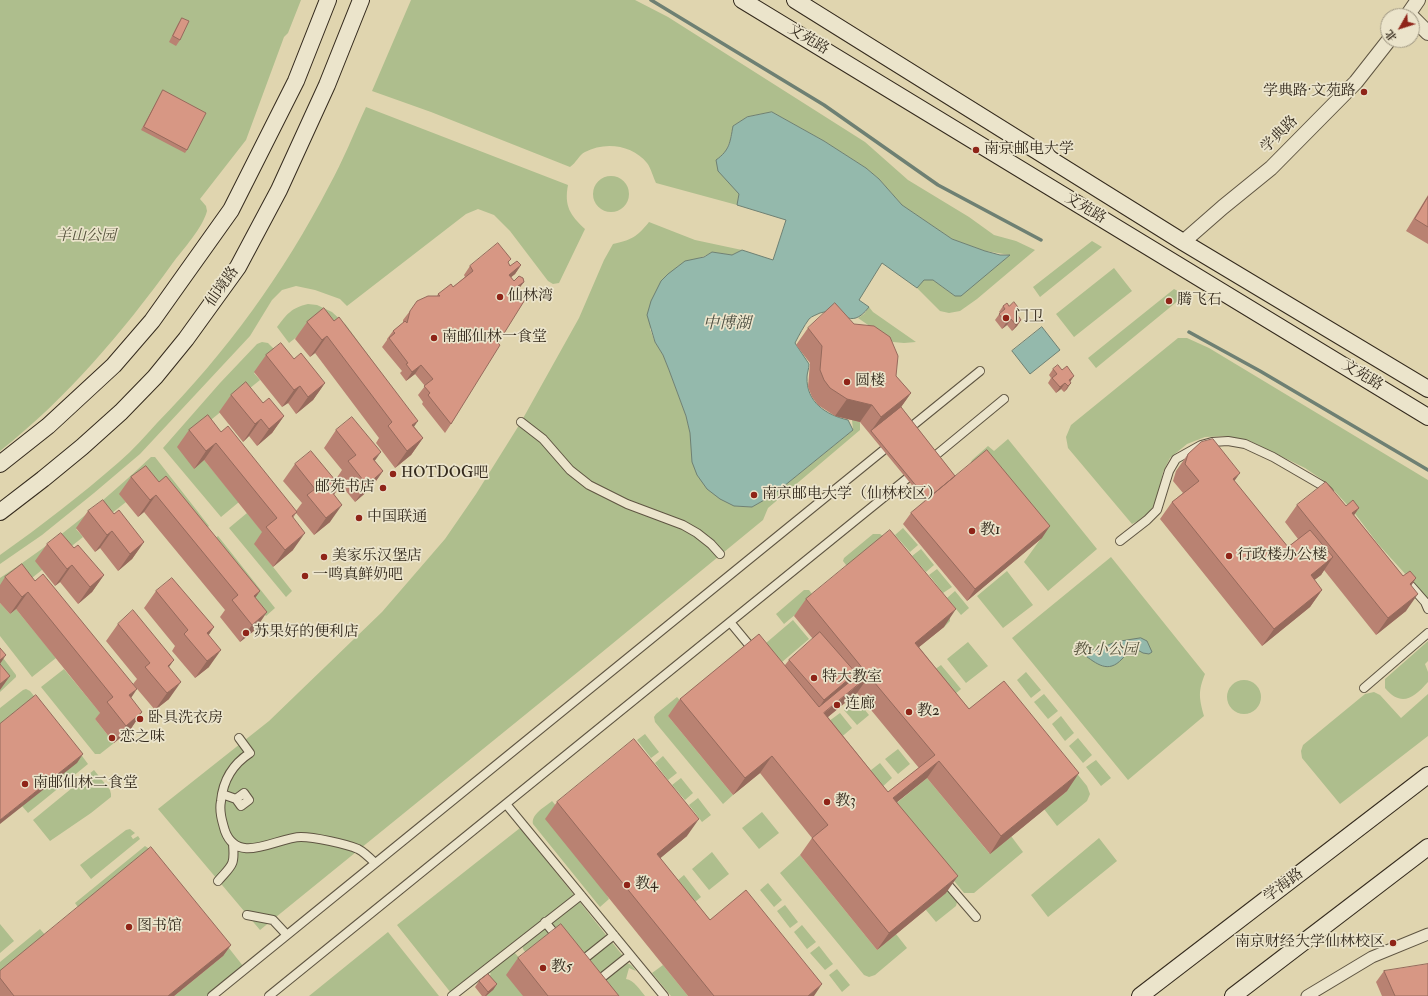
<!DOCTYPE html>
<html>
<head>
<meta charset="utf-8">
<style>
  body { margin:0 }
  #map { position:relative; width:1428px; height:996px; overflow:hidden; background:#e0d5af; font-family:"IM FELL Double Pica","Noto Serif SC",serif }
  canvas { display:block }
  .north { position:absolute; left:1380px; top:8px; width:40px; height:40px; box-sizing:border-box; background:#ebe4cb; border:1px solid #a29a85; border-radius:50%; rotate:231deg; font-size:11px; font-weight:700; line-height:16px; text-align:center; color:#342a1d }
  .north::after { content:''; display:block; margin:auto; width:14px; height:18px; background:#8f2418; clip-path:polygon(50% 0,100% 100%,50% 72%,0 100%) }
</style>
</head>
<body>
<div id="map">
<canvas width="1428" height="996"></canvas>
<div class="north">北</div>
</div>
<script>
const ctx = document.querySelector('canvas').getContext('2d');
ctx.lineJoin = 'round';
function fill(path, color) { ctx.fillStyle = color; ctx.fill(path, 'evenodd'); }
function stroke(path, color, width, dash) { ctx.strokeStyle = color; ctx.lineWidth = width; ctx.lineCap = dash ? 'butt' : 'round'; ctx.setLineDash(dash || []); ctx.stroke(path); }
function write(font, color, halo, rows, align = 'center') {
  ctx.font = font + ' "IM FELL Double Pica","Noto Serif SC",serif'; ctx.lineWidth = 3.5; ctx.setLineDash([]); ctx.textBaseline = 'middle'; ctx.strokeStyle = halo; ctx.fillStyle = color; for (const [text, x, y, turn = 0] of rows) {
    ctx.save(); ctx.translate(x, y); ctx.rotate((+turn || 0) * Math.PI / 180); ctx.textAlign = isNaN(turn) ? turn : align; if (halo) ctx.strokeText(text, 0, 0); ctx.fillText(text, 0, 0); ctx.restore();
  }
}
const green = new Path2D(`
  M0 0H301L288 33 284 37 246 140 200 199 206 206 207 211C202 229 184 248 172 264 122 333 67 398 0 451Z
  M411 0H635L668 17 865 142 908 180 969 217 994 235 1016 241 1035 250 977 299 960 311 949 313 940 311 917 288 923 279 933 280 955 296H960L1010 255 985 251 952 239 902 205 879 179 866 168 824 141 772 112 747 117 733 126 730 141 725 153 739 194 737 205 656 183C653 177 651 168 647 163 633 145 605 141 585 152 579 155 576 163 570 167L431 112 372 91Z
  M366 107 568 185C564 206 570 215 585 229L559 283 553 284 548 281 510 231 494 215 478 209 466 214 347 306 340 299 315 290 296 286 282 290 272 300 250 336 140 454 94 493 42 535 0 564V555C41 526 81 495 119 462 133 450 145 436 157 423 226 353 284 273 329 186 343 161 354 133 366 107Z
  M593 194a18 18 0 1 1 36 0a18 18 0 1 1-36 0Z
  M649 222 695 240 742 250 732 255 712 252C700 260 690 258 677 267L650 329 655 342 663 355 669 370 686 416 690 433 734 506 752 507 773 495 853 430 852 420 860 422V430L768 508 763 520 584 667 260 930 158 809 269 721 382 612 445 539 476 494 521 422 579 318 604 260 613 244C631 240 637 237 649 222Z
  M1092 241 1102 247 1040 297 1033 287Z
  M1114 268 1132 291 1074 337 1056 314Z
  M1174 289 1185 295 1096 368 1088 358Z
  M308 304 317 305 332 312 346 325 388 382 312 325 289 343 277 327C287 314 291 308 308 304Z
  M869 307 873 312 916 342 904 343 893 342 858 318 864 314Z
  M1178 338H1187L1209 348 1428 480V599L1378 544 1353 511 1327 483 1305 468 1250 441 1226 436 1205 437 1187 444 1170 458 1163 472 1158 496 1156 503 1149 512 1138 521 1132 524 1068 448 1066 437 1071 425Z
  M262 342 268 343 278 353 254 373 260 380 196 432 204 460 239 502 221 517 163 448 220 383 257 344Z
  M1008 439 1097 549 1048 591 1024 562 1042 537 979 462 967 471 972 460 988 446 994 451Z
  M151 457H155L209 526 192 540 120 494 126 502 97 525 76 529 83 537 17 590 0 589V578C54 543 104 501 151 457Z
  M247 513 265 535 255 544 292 591 286 597 229 528Z
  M903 528 918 545 910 552 895 535Z
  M873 534H880L886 538 950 615V621L944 627 850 570 843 561 844 558Z
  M218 536 275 608 266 616 200 550Z
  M921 549 934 565 926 572 912 556Z
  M1111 557 1205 674C1198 691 1199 698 1204 716L1128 780 1012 638Z
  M937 569 952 587 943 593 929 575Z
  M1007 571 1033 605 1003 628 977 596Z
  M804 590H809L815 598 784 624 776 614Z
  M955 591 969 608 961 615 947 598Z
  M0 603 10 614 16 609 56 658 32 677 0 636Z
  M793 620 809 639 775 668 759 649Z
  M1428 641V661L1425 664 1428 672V682C1413 699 1401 707 1385 688V679Z
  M968 642 988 666 966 683 947 659Z
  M0 654 16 675V677L0 692Z
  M941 665 961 689 954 695 934 670Z
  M64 669 101 714 95 719 114 743 100 754H95L41 687Z
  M1026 672 1041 690 1031 698 1017 680Z
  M1227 697a17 17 0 1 1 34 0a17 17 0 1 1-34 0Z
  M1006 686 1087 786 1090 794 1087 801 1057 826 1044 809 1067 791Z
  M26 689 30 691 68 738 0 728V708L23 690Z
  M1374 692 1380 695 1401 718 1428 694V736L1340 804 1302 758 1301 751 1303 745 1365 694Z
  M1044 694 1058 711 1048 719 1034 702Z
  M677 697 683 704 668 716 733 795 723 804 655 722 654 717 656 714Z
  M857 700 869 715 857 725 844 710Z
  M840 713 852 728 838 740 825 724Z
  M1061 716 1074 733 1065 741 1052 724Z
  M645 734 659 752 651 758 637 740Z
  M1078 738 1092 755 1083 763 1069 746Z
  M74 745 88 764 28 813 22 806Z
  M898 749 910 764 898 774 885 759Z
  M663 756 677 773 668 780 655 763Z
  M1096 760 1111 778 1101 786 1086 767Z
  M880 763 892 778 879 790 866 774Z
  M94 770 110 790 111 794V797L91 813 50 841 33 820Z
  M681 778 693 793 685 800 672 785Z
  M927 778 989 853 1011 836 1023 852 974 893H964L893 806Z
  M698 798 711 815 702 822 689 805Z
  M552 801 558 808 609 899 600 907 533 824C531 814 545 807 552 801Z
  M762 812 779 833 759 849 742 828Z
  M884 812 957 902 956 906 936 922 926 910Z
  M520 828 574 895 451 993 397 925Z
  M130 829 135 833 131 836 133 839 138 836 140 839 91 879 80 865 126 830Z
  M1099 838 1117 861 1048 917 1031 895Z
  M145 846 148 848 185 893 80 910 75 903Z
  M712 852 729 874 709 890 692 869Z
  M800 855 877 950 896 934 907 948 875 975 869 977 864 975 780 873Z
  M684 875 701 897 695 902 677 881Z
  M768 883 782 900 774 907 760 890Z
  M579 901 606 935 578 959 550 925Z
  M785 905 798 922 790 928 777 911Z
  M199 910 243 966 207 996H174L223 956Z
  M0 924 14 941 0 953Z
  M802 925 816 942 807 949 794 932Z
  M546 927 570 955 529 957 523 949 522 945Z
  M40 929 47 937 0 976V962Z
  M388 932 439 996H309Z
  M611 941 623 956 594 980 582 964Z
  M819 946 833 964 825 970 810 953Z
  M514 952 523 962V996H486L493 990 484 980 491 974 488 971Z
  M625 963C631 963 633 967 636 971L629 968 626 979C634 980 640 990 645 996H608L601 983Z
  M663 965 688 996H671L652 973Z
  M837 969 850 985 842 992 829 975Z`);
const water = new Path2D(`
  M772 112 824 141 866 168 879 179 902 205 952 239 985 251 1000 255H1010L961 296H955L933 280H924L917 288 882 263 859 300 869 307C849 333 842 306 820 313 816 315 812 316 809 319 804 326 799 335 795 343L809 364C809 369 807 373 807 377 806 402 826 415 848 420L853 430 773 495 752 507 734 506 720 499 707 489 697 475 692 462 690 433 686 416 669 370 663 355 655 342 647 315 651 301 661 281 668 274 685 261 704 257 712 252 732 255 742 250 773 260 786 220 737 205 739 194 718 171 716 160C730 150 730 142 733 126L747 117Z
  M1042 327 1060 350 1030 374 1012 351Z
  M1141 638 1147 641 1152 652 1149 654 1143 653 1134 648C1129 650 1126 655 1122 659 1108 674 1097 664 1083 654L1084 650 1087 648 1097 650 1115 642Z`);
const stream = new Path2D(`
  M651 0 824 105 938 185 1041 240
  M1189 332 1260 371 1428 470`);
const pedestrian = new Path2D(`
  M521 422 543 439 570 470 589 485 627 504 683 525 697 533 711 544 720 554
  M906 431 980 371
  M930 460 1004 399
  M1120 541 1147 520 1157 510 1169 471 1176 459 1201 445 1212 442 1228 441 1245 444 1273 457 1323 486 1329 492
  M1411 586 1425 602 1428 609
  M730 622 754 651
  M1364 688 1428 633
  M239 738 250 753C233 764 223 781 221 801 219 811 222 821 225 831 238 866 277 837 301 837 314 837 347 844 358 849 364 852 370 858 375 863
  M222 794 236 799 241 806 249 800 244 793 236 799
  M506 804 664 996
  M944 880 976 917
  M218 881C232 865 235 866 233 844
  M247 915 273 920 287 935
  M545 922 559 939
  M579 963 614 935
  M595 983 630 955
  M212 996 891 444
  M269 996 915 472
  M452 996 581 895`);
const minor = new Path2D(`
  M1307 996 1372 957 1428 934`);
const tertiary = new Path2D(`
  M1407 16 1418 0
  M1412 17 1428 33
  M1183 242 1223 207 1271 168 1356 82 1389 40`);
const secondary = new Path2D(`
  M742 0 1428 417
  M795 0 1183 242 1428 389
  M0 464 48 426 114 365 152 321 184 276 231 210 296 81 328 0
  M0 512 43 479 82 447 121 412 155 377 186 339 238 267 279 190 327 85 361 0
  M1140 996 1428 775
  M1233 996 1428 847`);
const wall = new Path2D(`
  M182 18 180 40 176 46 169 42 178 24Z
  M163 90 187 150 185 153 141 130Z
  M1428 195V244L1406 231Z
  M508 263 510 266 521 265 515 274 511 277 514 281 524 282 519 288 498 343 451 424 445 433 422 404 423 402 418 395 425 386 415 374 406 381 400 373 402 371 382 347 387 340V339L393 331 403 323V320L410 311 437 296 438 294 453 287 465 277 464 275 470 266Z
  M1003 306 1018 316 1021 320 1017 326 1012 331 1007 325 1002 329 995 320 1000 313 999 312Z
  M324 308 423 438 411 455 395 468 376 443 379 438 315 353 310 357 295 339 307 322Z
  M808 328 896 376 911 393 901 407 955 476 1042 538 967 601 903 524 911 513 925 501 860 422 835 416 818 405 812 397 808 387 810 363 796 345Z
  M266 355 294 359 325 383 313 400 296 414 288 403 282 407 254 372Z
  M1053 369 1070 382 1067 389 1064 392 1061 389 1056 393 1048 383 1051 378 1049 375Z
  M231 395 263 403 284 416 272 433 257 446 249 436 243 442 219 412Z
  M189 430 221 432 296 511 302 503 283 481 295 464 340 486 334 494 330 522 314 535 296 513 293 518V550L273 567 254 544 262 532 204 460 194 469 177 447Z
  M336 430 375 461 383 471 371 488 355 502 336 479 342 470 324 448Z
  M1188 454 1234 481 1288 547 1298 539 1285 522 1297 505 1346 506 1359 508 1354 515 1403 576 1416 578 1411 586 1406 611 1376 635 1324 570 1321 575 1314 580 1322 590 1310 607 1262 646 1160 519 1172 502 1183 493 1173 481 1176 471Z
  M131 477 159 482 260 591 255 598V630L240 642 220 617 225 610 144 512 138 517 119 494Z
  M88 511 114 514 144 542 132 559 118 571 100 548 95 552 76 528Z
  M47 544 74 548 104 575 92 592 78 604 60 582 55 586 35 561Z
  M5 577 35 581 142 712 130 730 114 743 95 719 100 713 16 609 10 614 0 603V585Z
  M156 591 214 627 208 635 209 667 195 678 172 651 175 646 144 608Z
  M806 599 944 627 919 647 969 709 1067 791 990 854 927 778 897 802 946 893 877 950 800 855 812 838 760 773 733 795 668 716 680 699 785 665 789 660 813 639 794 616ZM857 693 919 768 888 792 828 717Z
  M118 624 169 668V699L155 710 133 684 137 679 106 641Z
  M557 802 687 836 660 858 710 920 808 996H688L545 819Z
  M231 945 223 956 174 996H0V971Z
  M518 958 619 996H523L506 975Z
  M1384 971 1428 996H1382L1376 982Z
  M479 981 497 984 493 990 486 996H482L475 987Z`);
const shadedWall = new Path2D(`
  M521 265 515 274 503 284 509 275Z
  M524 282 517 291 518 286Z
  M1011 319 1007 325 1002 329 1006 323Z
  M1021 320 1017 326 1012 331 1016 325Z
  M327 336 315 353 310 357 322 340Z
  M421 365 415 374 406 381 412 372Z
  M1074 376 1070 382 1069 380Z
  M325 383 313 400 296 414 308 397Z
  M1065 383 1061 389 1056 393 1060 387Z
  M1071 383 1067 389 1064 392 1068 386Z
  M300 386 288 403 282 407 294 390Z
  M911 393 899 410 871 431 881 417Z
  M847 399 872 405 860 422 835 416Z
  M284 416 272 433 257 446 269 429Z
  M261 419 249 436 243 442 255 424Z
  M418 421 406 438 412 425Z
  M423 438 411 455 395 468 407 451Z
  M216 443 204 460 194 469 206 451Z
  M381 452 369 469 373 459Z
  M383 471 371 488 355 502 367 485Z
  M1240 473 1228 490 1233 479Z
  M340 486 328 503 332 492Z
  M156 495 144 512 138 517 150 500Z
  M342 505 330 522 314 535 326 518Z
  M1359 508 1347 525 1352 513Z
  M1050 526 1042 538 967 601 975 589Z
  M112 531 100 548 95 552 107 535Z
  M305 533 293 550 273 567 285 550Z
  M144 542 132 559 118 571 130 554Z
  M1333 557 1321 575 1299 592 1311 575Z
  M72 565 60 582 55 586 67 569Z
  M104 575 92 592 78 604 90 587Z
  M1416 578 1404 596 1410 584Z
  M1322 590 1310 607 1262 646 1274 629Z
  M260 591 248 608 254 596Z
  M28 592 16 609 10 614 22 597Z
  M1418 594 1406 611 1376 635 1388 618Z
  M956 609 944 627 903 660 915 643Z
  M267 612 255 630 240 642 252 625Z
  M214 627 202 645 207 633Z
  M221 650 209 667 195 678 207 661Z
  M6 655 0 664V660Z
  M174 660 162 677 168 666Z
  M856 673 847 684 816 712 824 700Z
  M10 676 0 690V684Z
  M869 676 857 693 812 730 824 713Z
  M181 682 169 699 155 710 167 693Z
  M137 689 125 707 129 695Z
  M142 712 130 730 114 743 126 726Z
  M83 754 77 763 0 824V820Z
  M772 756 760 773 733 795 745 778Z
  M939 761 927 778 881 815 893 798Z
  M1079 773 1067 791 990 854 1001 836Z
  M699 819 687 836 645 871 657 854Z
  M958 876 946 893 877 950 889 933Z
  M231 945 223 956 174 996H168Z
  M497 984 493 990 486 996H485L488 992Z
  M822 984 814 996H808Z`);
const building = new Path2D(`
  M182 18 189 21 180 40 173 36Z
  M163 90 206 113 187 150 144 127Z
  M1428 197V227L1415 219Z
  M498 243 511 259 508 262 510 266 517 261 521 265 509 275 514 281 519 276 523 278 524 282 518 286 520 291 526 298 498 343 500 345 451 424 428 395 430 393 424 386 433 379 421 365 412 372 406 364 408 363 389 338 395 333 393 331 405 321 407 323 410 311 417 301 428 296H440L438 294 451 284 453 287 473 271 470 266Z
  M1014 302 1021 311 1017 314 1021 320 1016 325 1011 319 1006 323 999 314 1005 309 1003 306 1007 303 1009 306Z
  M835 303 854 324 874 326 890 337 898 356 896 376 911 393 881 417 872 405 847 399 830 388 824 380 820 370 822 346 808 328Z
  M324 308 334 321 339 317 418 421 412 425 423 438 407 451 388 426 392 422 327 336 322 340 307 322Z
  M281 343 294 359 301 353 325 383 308 397 300 386 294 390 266 355Z
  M1058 365 1062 370 1067 366 1074 376 1069 380 1071 383 1068 386 1065 383 1060 387 1052 378 1057 374 1053 369Z
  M246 382 263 403 269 398 284 416 269 429 261 419 255 424 231 395Z
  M901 407 955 476 927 499 871 431Z
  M208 415 221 432 228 426 297 512 292 516 305 533 285 550 266 527 277 518 216 443 206 451 189 430Z
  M352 417 381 452 373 459 383 471 367 485 348 461 356 455 336 430Z
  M1213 439 1240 473 1233 479 1288 547 1310 530 1333 557 1311 575 1322 590 1274 629 1172 502 1199 481 1185 464 1188 454 1201 442Z
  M987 450 1050 526 975 589 911 513Z
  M311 451 340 486 332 492 342 505 326 518 307 495 315 489 295 464Z
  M146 466 159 482 166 476 260 591 254 596 267 612 252 625 232 600 238 595 156 495 150 500 131 477Z
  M1326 482 1346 506 1353 500 1359 508 1352 513 1403 576 1410 571 1416 578 1410 584 1418 594 1388 618 1297 505Z
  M103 500 114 514 119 510 144 542 130 554 112 531 107 535 88 511Z
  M890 530 956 609 915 643 969 709 1004 681 1079 773 1001 836 939 761 893 798 958 876 889 933 812 838 828 825 772 756 745 778 680 699 759 634 819 707 864 670 806 599ZM869 676 935 755 888 792 824 713Z
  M61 533 74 548 78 545 104 575 90 587 72 565 67 569 47 544Z
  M22 564 35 581 43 574 137 689 129 695 142 712 126 726 107 702 113 697 28 592 22 597 5 577Z
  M172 578 214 627 207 633 221 650 207 661 184 634 188 630 156 591Z
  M133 610 174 660 168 666 181 682 167 693 145 667 150 663 118 624Z
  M820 632 856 673 824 700 789 660Z
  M0 648 6 655 0 660Z
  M0 664 10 676 0 684Z
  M36 695 83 754 0 820V724Z
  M634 739 699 819 657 854 710 920 746 890 822 984 808 996H714L557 802Z
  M151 847 231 945 168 996H14L0 978V971Z
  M561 924 619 996H548L518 958Z
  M1428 964V996H1395L1384 971Z
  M488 974 497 984 488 992 479 981Z`);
const markers = [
  [1364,92,4,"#8f2418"],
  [976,150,4,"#8f2418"],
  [500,297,4,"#8f2418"],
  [1169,301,4,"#8f2418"],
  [1006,318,4,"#8f2418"],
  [434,338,4,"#8f2418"],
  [847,382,4,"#8f2418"],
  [393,474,4,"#8f2418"],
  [383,488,4,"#8f2418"],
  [754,495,4,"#8f2418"],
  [359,518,4,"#8f2418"],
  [972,531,4,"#8f2418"],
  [1229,556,4,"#8f2418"],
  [324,557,4,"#8f2418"],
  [305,576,4,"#8f2418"],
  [246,633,4,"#8f2418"],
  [814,678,4,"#8f2418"],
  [837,705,4,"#8f2418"],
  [909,712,4,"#8f2418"],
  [140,719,4,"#8f2418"],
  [112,738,4,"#8f2418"],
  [25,784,4,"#8f2418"],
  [827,802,4,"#8f2418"],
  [627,885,4,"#8f2418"],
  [129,927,4,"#8f2418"],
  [1393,943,4,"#8f2418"],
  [543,968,4,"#8f2418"]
];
const streetNames = [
  ["文苑路",808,40,31],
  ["学典路",1280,135,-45],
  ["文苑路",1085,209,31],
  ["仙境路",223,287,-55],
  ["文苑路",1362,376,31],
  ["学海路",1284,886,-37]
];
const poiNames = [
  ["学典路·文苑路",1356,92,"right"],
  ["南京邮电大学",984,150],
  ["仙林湾",508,297],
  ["腾飞石",1177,301],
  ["门卫",1014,318],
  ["南邮仙林一食堂",442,338],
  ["圆楼",855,382],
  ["HOTDOG吧",401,474],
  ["邮苑书店",375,488,"right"],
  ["南京邮电大学（仙林校区）",762,495],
  ["中国联通",367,518],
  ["教1",980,531],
  ["行政楼办公楼",1237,556],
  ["美家乐汉堡店",332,557],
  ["一鸣真鲜奶吧",313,576],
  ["苏果好的便利店",254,633],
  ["特大教室",822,678],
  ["连廊",845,705],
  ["教2",917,712],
  ["卧具洗衣房",148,719],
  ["恋之味",120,738],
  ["南邮仙林二食堂",33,784],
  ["教3",835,802],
  ["教4",635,885],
  ["图书馆",137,927],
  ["南京财经大学仙林校区",1385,943,"right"],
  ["教5",551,968]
];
const parkNames = [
  ["羊山公园",86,237],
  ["教1小公园",1105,651]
];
const waterNames = [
  ["中博湖",727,325]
];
fill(green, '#aebe8d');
fill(water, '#94b9ac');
stroke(water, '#6e8073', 1);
stroke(stream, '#6e8073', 3.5);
stroke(pedestrian, '#5f5542', 10);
stroke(minor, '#5f5542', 13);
stroke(tertiary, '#5f5542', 16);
stroke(secondary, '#342a1d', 18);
stroke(pedestrian, '#ebe4cb', 8);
stroke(minor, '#ebe4cb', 11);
stroke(tertiary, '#ebe4cb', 14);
stroke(secondary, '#ebe4cb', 16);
fill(wall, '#b98272');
fill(shadedWall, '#966a5c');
fill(building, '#d79784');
stroke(building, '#966a5c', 1);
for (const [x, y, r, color] of markers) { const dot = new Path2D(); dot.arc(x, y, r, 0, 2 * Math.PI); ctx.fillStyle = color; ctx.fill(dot); stroke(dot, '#ebe4cb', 1.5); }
write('15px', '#342a1d', '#ebe4cb', streetNames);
write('15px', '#342a1d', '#ebe4cb', poiNames, 'left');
write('italic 15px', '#524f39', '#ebe4cb', parkNames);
write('italic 16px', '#4c4e41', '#ebe4cb', waterNames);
</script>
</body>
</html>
